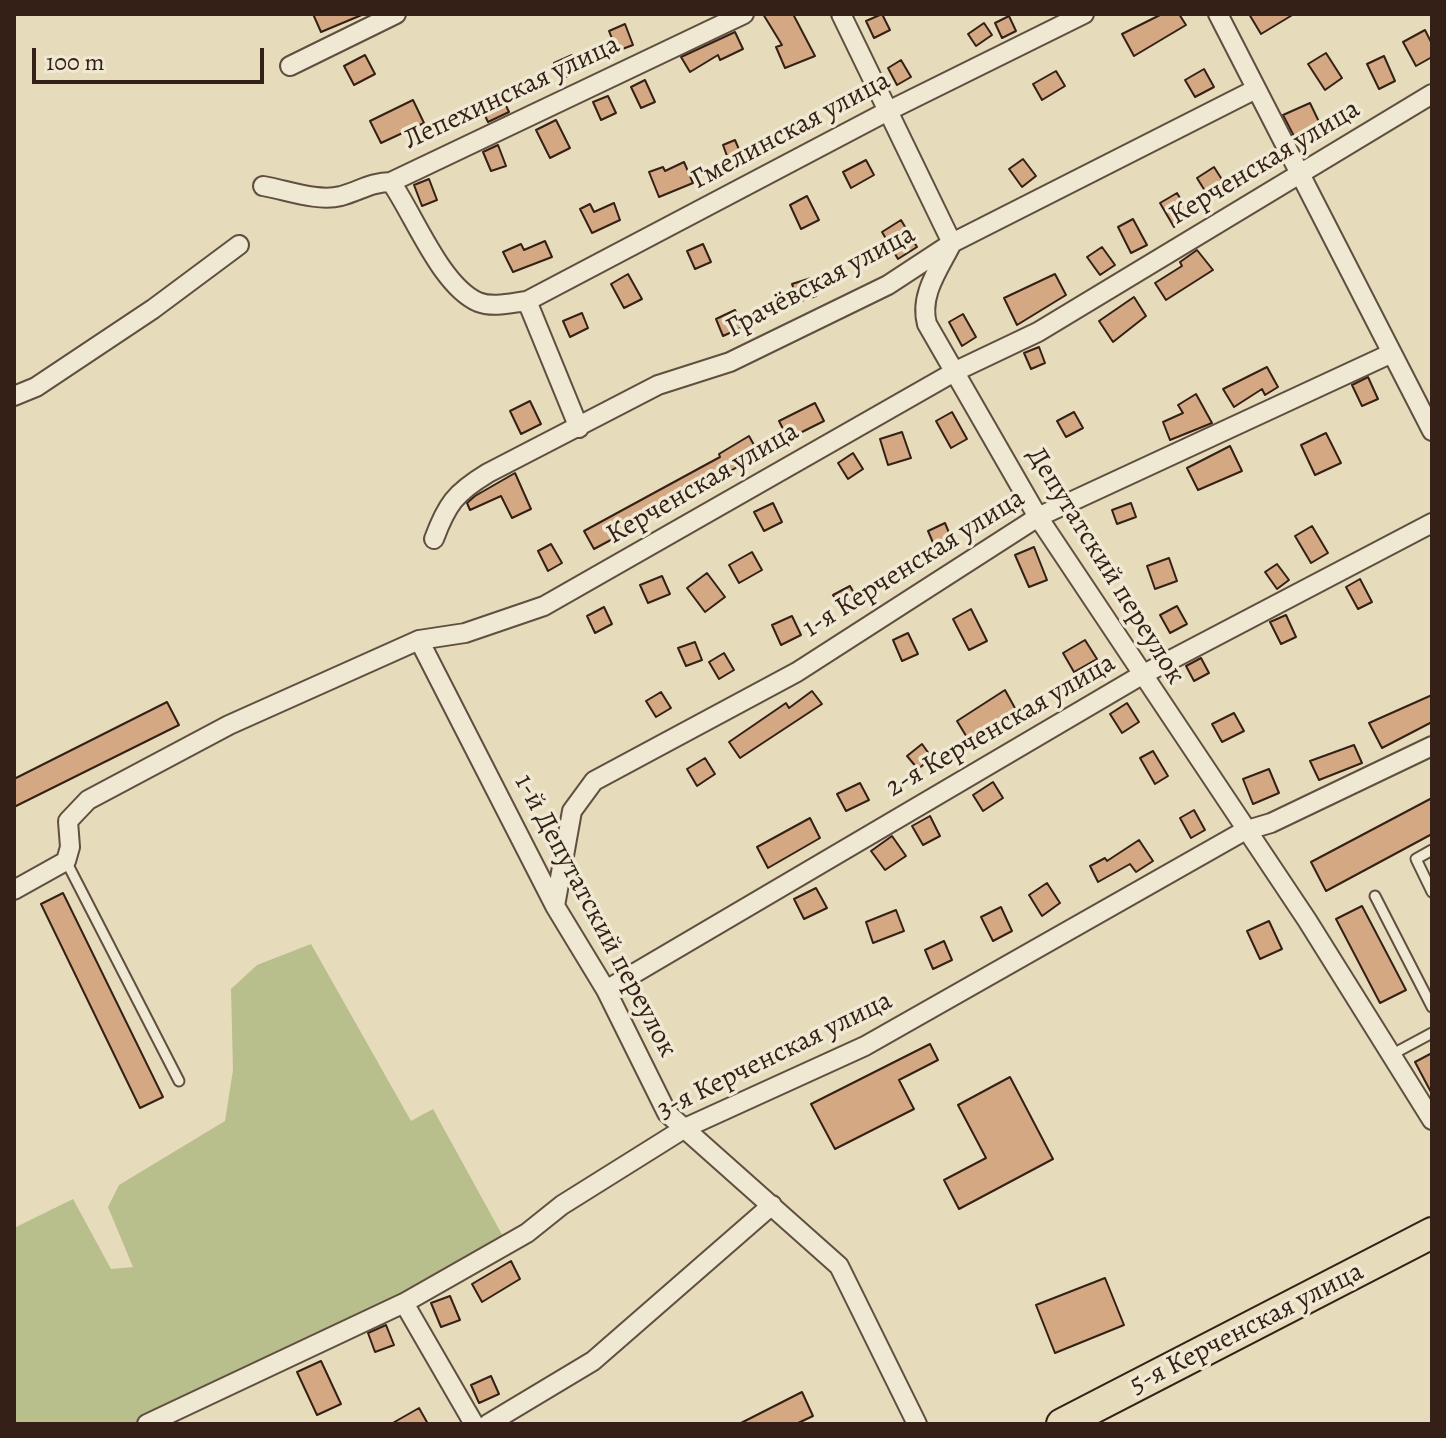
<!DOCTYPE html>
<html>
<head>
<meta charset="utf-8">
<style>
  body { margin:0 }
  #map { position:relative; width:1446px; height:1438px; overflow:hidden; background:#e6dbba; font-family:Alegreya,serif }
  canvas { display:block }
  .frame { position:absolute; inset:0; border:16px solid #342017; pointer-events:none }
  .scale { position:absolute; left:32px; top:48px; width:232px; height:36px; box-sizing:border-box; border:4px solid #342017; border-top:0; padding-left:10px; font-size:24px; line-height:28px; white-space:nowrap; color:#342017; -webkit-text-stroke:6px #efe8d2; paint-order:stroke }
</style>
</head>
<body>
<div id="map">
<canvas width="1446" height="1438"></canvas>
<div class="frame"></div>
<div class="scale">100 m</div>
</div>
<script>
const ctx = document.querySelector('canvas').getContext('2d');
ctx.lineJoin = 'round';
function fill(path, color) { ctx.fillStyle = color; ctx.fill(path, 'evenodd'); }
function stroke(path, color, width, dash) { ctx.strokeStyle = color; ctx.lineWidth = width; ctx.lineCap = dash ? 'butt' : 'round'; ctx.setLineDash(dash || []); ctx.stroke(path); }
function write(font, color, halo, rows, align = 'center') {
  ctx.font = font + ' Alegreya,serif'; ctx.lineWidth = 7; ctx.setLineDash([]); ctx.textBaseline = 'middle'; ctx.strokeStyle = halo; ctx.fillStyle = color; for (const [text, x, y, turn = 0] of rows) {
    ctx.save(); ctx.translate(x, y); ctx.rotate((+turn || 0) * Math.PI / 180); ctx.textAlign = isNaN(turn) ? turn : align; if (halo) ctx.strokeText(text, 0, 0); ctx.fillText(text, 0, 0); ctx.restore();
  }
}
const green = new Path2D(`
  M311 944 411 1121 433 1109 505 1240 144 1424H14V1228L73 1199 111 1269 133 1267 108 1207 119 1185 225 1121 233 1070 231 989 257 965Z`);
const building = new Path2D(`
  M313 14H364L321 32Z
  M763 14H793L815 56 785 68 776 47 782 45Z
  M882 14 890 30 874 38 866 21Z
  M1162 14H1179L1186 25 1134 56 1122 34Z
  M1249 14H1294L1261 34Z
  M1009 16 1016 31 1002 38 995 23Z
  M984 23 992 35 976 46 968 34Z
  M625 24 633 45 617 51 609 31Z
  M1425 30 1432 44V57L1416 66 1403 42Z
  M735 32 743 49 720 60 718 55 690 72 681 57Z
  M1326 53 1342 78 1325 90 1308 64Z
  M365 55 375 74 354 85 344 66Z
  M572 55 579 71 561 79 554 63Z
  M1384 56 1395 81 1379 89 1367 64Z
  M901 60 911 77 897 85 888 68Z
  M1204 69 1214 87 1195 97 1185 80Z
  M1056 71 1065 86 1042 100 1033 84Z
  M645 80 655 102 641 108 631 87Z
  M500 93 509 112 488 122 479 103Z
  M608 96 616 113 601 120 593 102Z
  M413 100 424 123 381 143 370 121Z
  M1310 103 1322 128 1296 140 1283 115Z
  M556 120 570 148 550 158 536 130Z
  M735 140 743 159 730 164 723 145Z
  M498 145 506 166 491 171 483 152Z
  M1023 159 1036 176 1022 187 1009 169Z
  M866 160 874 175 851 188 843 172Z
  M684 162 693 183 659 197 649 172 663 167 665 171Z
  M1214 167 1228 189 1210 199 1197 178Z
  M429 179 437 200 422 206 414 185Z
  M1177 193 1191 217 1174 227 1160 203Z
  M807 196 819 220 801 229 790 205Z
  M614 203 620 220 592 233 580 209 590 204 594 212Z
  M1133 219 1147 245 1131 253 1118 227Z
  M901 220 917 247 898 259 882 232Z
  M545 241 552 257 513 272 503 252 521 244 524 250Z
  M703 244 711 262 695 269 687 251Z
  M1102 247 1115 265 1100 275 1087 257Z
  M1197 250 1213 270 1166 300 1155 283 1182 266 1180 262Z
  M628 274 642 299 624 308 611 284Z
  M1055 274 1066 295 1017 325 1004 298Z
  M811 278 816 296 798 302 792 284Z
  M1134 297 1146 316 1113 342 1099 321Z
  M735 310 743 327 723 336 716 319Z
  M582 313 588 328 570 337 563 321Z
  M963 314 976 337 962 346 949 322Z
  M1039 347 1045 363 1031 369 1024 353Z
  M1267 367 1278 387 1265 395 1262 389 1234 407 1223 389Z
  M1368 377 1378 399 1362 406 1352 385Z
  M1196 394 1212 423 1170 440 1163 422 1183 413 1178 405Z
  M530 401 541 424 521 434 510 411Z
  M815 403 824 421 788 439 779 421Z
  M952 412 967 439 951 448 936 421Z
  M1074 412 1083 428 1066 437 1057 421Z
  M902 432 911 458 888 465 880 439Z
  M1326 433 1341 463 1315 475 1301 445Z
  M749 436 759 454 712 482 713 485 594 549 584 531 720 457 719 454Z
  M1230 446 1242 471 1198 490 1187 468Z
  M853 453 863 469 848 479 838 463Z
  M515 473 531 509 512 518 501 496 470 510 467 503 475 496Z
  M773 503 782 522 764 531 754 512Z
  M1131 503 1136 517 1117 524 1112 510Z
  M945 523 954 545 937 552 928 531Z
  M1312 526 1328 553 1311 563 1295 536Z
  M551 544 562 563 548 571 538 551Z
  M1034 547 1047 580 1029 587 1015 555Z
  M752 552 762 570 739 583 729 565Z
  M1169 558 1177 581 1155 589 1147 566Z
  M1277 564 1289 580 1277 589 1265 572Z
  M707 573 725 597 705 612 687 588Z
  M662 576 670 594 648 603 640 585Z
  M1360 579 1372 602 1358 609 1346 587Z
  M850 586 859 602 843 611 833 595Z
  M1177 606 1187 624 1170 633 1160 615Z
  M604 607 612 624 595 633 587 616Z
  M971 609 987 641 969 650 953 619Z
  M1286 615 1296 637 1281 644 1270 622Z
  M792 616 801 635 781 645 772 625Z
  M908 633 918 654 902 661 893 640Z
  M1085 640 1097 659 1074 672 1063 653Z
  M695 642 702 660 686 666 678 648Z
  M724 653 734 670 719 679 709 662Z
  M1201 658 1209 673 1194 681 1186 666Z
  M1005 690 1016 710 968 739 957 721Z
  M812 691 822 704 740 758 729 742 786 703 789 708Z
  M661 692 671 708 656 717 646 701Z
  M1432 695V722L1382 748 1369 723Z
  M167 702 179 725 14 807V779Z
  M1127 703 1139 722 1122 733 1110 714Z
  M1234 713 1244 731 1222 742 1212 724Z
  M922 744 932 758 918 769 907 756Z
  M1354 745 1362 763 1319 780 1310 761Z
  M1153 751 1168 776 1155 784 1140 758Z
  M705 758 715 774 697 786 687 769Z
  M1269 769 1279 793 1253 804 1243 779Z
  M993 782 1003 798 983 811 973 795Z
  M860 783 869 800 846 811 837 794Z
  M1432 798V834L1326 891 1311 862Z
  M1194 810 1205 830 1191 838 1180 818Z
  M930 816 940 836 923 845 912 826Z
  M810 818 820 838 768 868 757 847Z
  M892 836 906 856 885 870 871 851Z
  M1139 840 1153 861 1136 872 1130 864 1098 882 1090 866 1105 858 1107 861Z
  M1047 883 1060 903 1042 916 1029 895Z
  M816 888 827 908 804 919 794 899Z
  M63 893 163 1097 140 1108 41 904Z
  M1362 906 1406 990 1380 1003 1336 919Z
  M1001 907 1012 931 993 941 981 917Z
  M896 910 904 931 873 943 866 922Z
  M1269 921 1282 949 1260 959 1247 931Z
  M944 941 952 960 933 969 925 950Z
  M930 1044 938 1060 899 1080 914 1109 835 1149 811 1104Z
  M1432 1053V1094L1415 1062Z
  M1010 1077 1053 1159 959 1209 944 1180 986 1158 958 1105Z
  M511 1261 520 1279 482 1302 472 1284Z
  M1105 1278 1124 1325 1055 1353 1036 1305Z
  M450 1296 460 1320 441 1327 431 1303Z
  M386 1325 394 1345 375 1352 368 1333Z
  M321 1361 341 1404 317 1415 297 1372Z
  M491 1376 499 1394 479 1403 471 1385Z
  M802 1392 813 1416 796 1424H739Z
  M419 1408 428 1424H391Z`);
const service = new Path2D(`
  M1432 850 1416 859 1432 892
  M66 861 179 1081
  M1375 896 1432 1007
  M1391 1055 1432 1033`);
const minor = new Path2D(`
  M841 14 952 243C939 269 919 295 927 324L1038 517 1307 920 1432 1120
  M1218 14 1432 431
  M290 66 396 14
  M391 182 744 14
  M263 186C287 190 317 202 341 196 359 191 372 182 391 182 414 215 441 286 478 302 493 308 511 303 527 301L579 428
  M527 301 886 112 1084 14
  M14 396 36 387 153 309 239 245
  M434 539C447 504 455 493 488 473L658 385 730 362 888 285 952 243 1256 89
  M419 640 555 906 606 990 667 1113 839 1266 917 1424
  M14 890 66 861 70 847 68 821 88 800 229 725 419 640 465 633 544 606 956 371 1038 332 1432 94
  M555 906 572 811 594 781 797 672 1038 517 1392 353
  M606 990 1140 676 1432 523
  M404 1303 474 1424
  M147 1424 404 1303 527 1233 562 1205 685 1128 865 1046 1244 831 1271 823 1432 746
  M488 1424 593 1361 772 1205`);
const primary = new Path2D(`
  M1062 1424 1432 1233`);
const streetNames = [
  ["Лепехинская улица",512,93,-25],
  ["Гмелинская улица",791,131,-28],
  ["Керченская улица",1265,163,-31],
  ["Грачёвская улица",821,282,-28],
  ["Керченская улица",703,484,-30],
  ["1-я Керченская улица",914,564,-32],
  ["Депутатский переулок",1105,566,58],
  ["2-я Керченская улица",1001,726,-30],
  ["1-й Депутатский переулок",595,916,62],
  ["3-я Керченская улица",775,1056,-26],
  ["5-я Керченская улица",1247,1329,-27]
];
fill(green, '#b8bf8d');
fill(building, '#d4a882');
stroke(building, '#342017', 2);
stroke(service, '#604f40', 13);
stroke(minor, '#604f40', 22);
stroke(primary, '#342017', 34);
stroke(service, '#efe8d2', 9);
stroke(minor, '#efe8d2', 18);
stroke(primary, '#e6dbba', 30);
write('28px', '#342017', '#efe8d2', streetNames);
</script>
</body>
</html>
